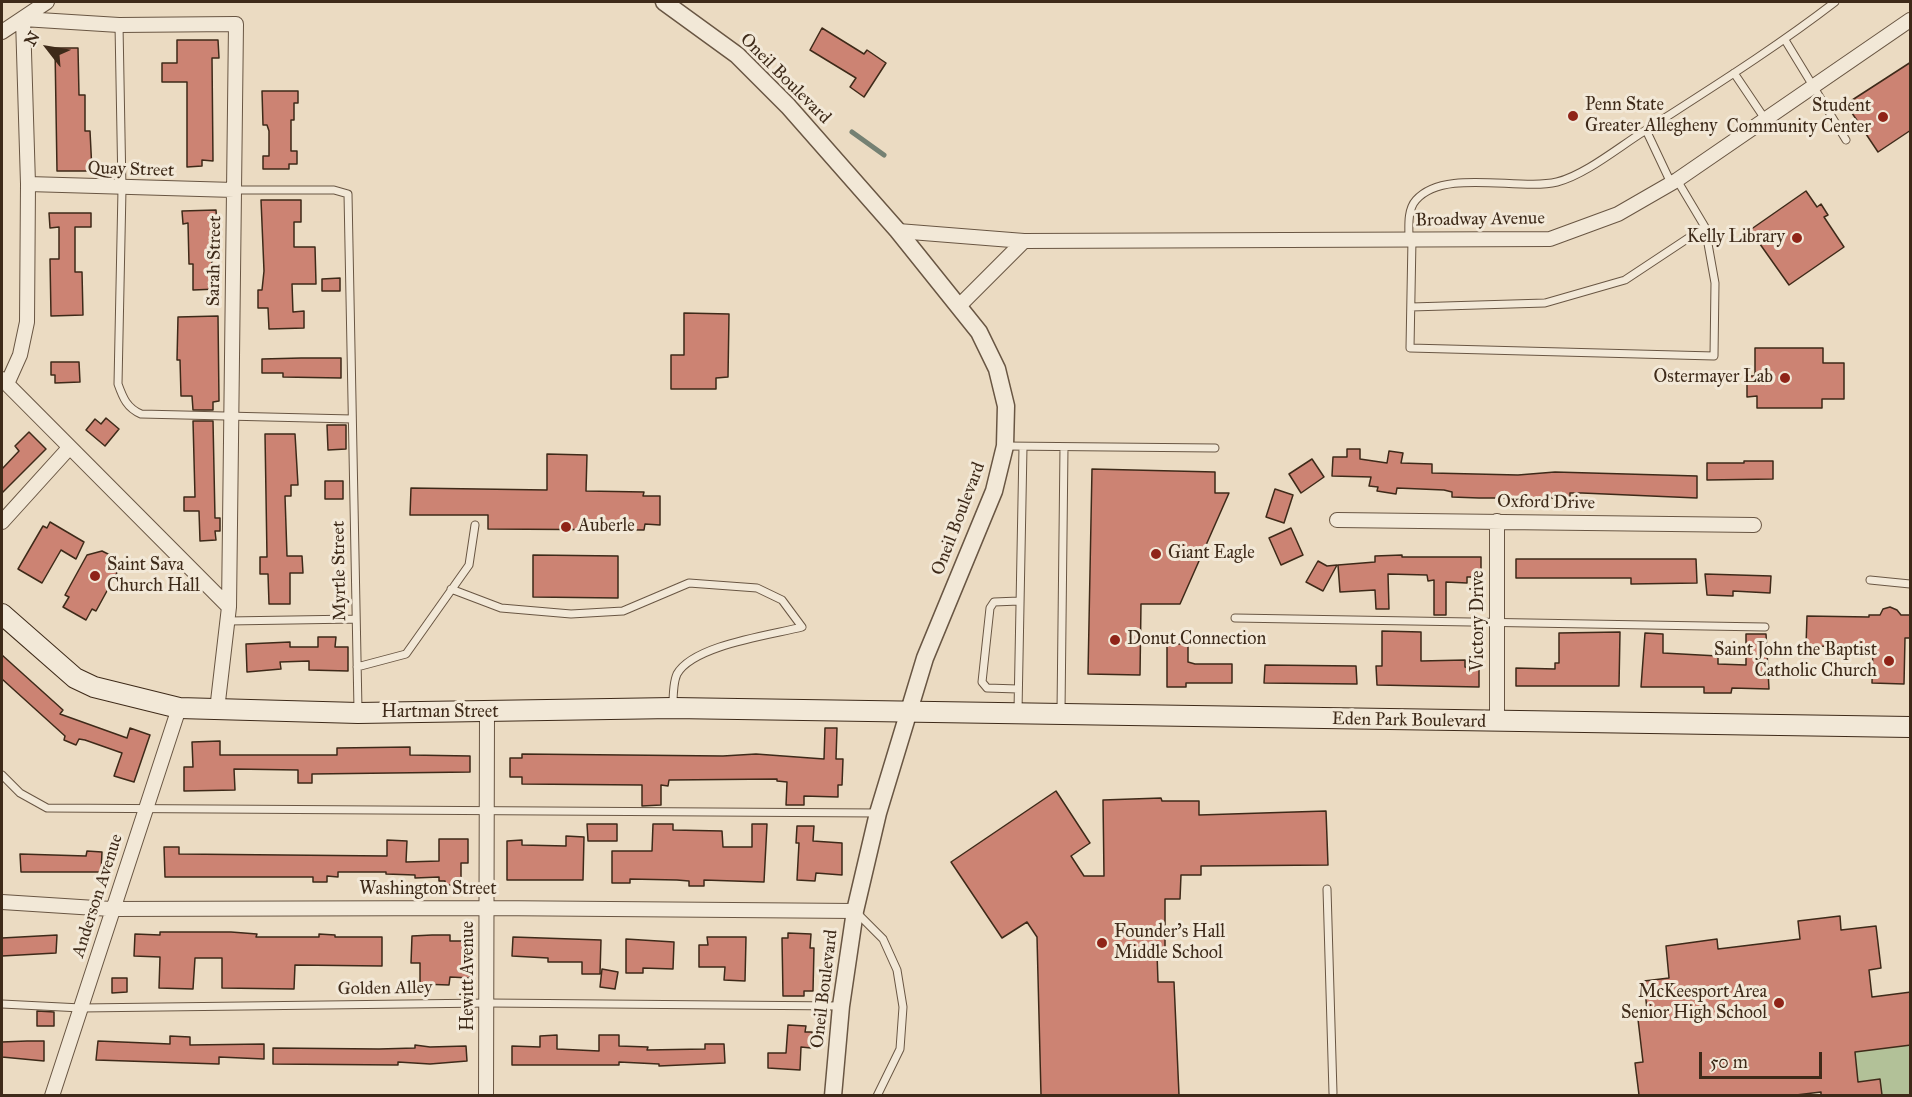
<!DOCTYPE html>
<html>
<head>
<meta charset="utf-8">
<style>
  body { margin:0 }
  #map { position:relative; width:1912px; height:1097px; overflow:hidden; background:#ebdbc2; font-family:"IM FELL Great Primer",serif }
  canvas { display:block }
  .frame { position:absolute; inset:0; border:3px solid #3e2a19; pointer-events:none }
  .north { position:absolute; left:18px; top:18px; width:60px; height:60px; -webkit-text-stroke:4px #f2e8d7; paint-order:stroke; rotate:301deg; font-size:16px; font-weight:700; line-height:24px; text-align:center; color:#3e2a19 }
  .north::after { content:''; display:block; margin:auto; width:21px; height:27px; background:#3e2a19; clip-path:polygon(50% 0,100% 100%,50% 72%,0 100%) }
  .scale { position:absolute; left:1699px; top:1052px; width:123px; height:27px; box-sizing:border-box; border:3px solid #3e2a19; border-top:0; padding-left:8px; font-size:18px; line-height:21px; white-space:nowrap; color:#3e2a19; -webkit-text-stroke:4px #f2e8d7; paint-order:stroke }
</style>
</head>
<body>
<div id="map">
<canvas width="1912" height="1097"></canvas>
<div class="frame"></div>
<div class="north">N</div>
<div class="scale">50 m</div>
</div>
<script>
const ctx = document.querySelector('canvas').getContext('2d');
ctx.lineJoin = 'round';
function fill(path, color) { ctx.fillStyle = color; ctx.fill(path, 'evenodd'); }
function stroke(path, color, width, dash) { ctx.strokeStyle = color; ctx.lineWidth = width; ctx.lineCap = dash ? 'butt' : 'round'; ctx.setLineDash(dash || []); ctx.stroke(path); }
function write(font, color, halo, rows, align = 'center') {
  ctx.font = font + ' "IM FELL Great Primer",serif'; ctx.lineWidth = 6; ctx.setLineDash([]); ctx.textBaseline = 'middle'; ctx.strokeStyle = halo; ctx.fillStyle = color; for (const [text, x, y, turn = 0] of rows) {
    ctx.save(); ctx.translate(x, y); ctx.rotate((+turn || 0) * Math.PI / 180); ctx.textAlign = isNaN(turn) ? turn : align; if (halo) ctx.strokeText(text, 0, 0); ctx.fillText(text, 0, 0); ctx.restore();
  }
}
const green = new Path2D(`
  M1910 1045V1095H1882L1879 1079 1858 1082 1855 1052Z`);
const stream = new Path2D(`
  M852 132 884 155`);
const building = new Path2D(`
  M822 28 864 54 867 50 886 63 864 97 850 87 856 78 810 50Z
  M177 40H218L219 58H212L213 161 202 160V166L187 167V82H162V63H177Z
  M55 48H78L79 95H85V131H90L92 171H57Z
  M1911 62V130L1878 152 1846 104Z
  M262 91H298V103H294V120H291V151H297V164H289V169H263V156H269V131L267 125H263Z
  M1806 191 1817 207 1821 204 1828 215 1824 217 1844 247 1789 285 1750 230Z
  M261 200H301V222H294V247H315L316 284H292L293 312 304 311V328L269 329 268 308H258V290H262L264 271Z
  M216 210 217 223H211L212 273H217V289L193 290V264H189L188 223 183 224 182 211Z
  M49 213H91V227H75V272H82L83 315 51 316 50 259H59V227L50 228Z
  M340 278V291H322V279Z
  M684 313 729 314 728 377 716 378V389H671V355H684Z
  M218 316 219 401 213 402V410H193L192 396H181L180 360H177L178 317Z
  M1755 348H1823V363H1844V399H1822V408H1757V396L1747 397V376H1755Z
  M301 358H341V378L283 377V373H262V359Z
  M51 362H79L80 382 55 383V375H51Z
  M106 418 119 429 105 446 86 430 95 419 101 424Z
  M193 421H213L215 518H220V531H215L216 540 200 541 199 511H184V497H195Z
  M327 425H346V449L328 450Z
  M29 432 46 449 2 493V469L19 451 15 446Z
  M265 434H295L298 485H291V496H285L287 556H302L303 573H290V604H269L268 574H260V557H267Z
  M1347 449H1360V459L1387 463 1389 451 1403 453 1401 463 1432 464V473L1518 475 1555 472 1697 476V498L1582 493H1570V498H1479L1452 497V492L1444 490 1397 488 1396 494 1377 491 1378 487 1369 486 1371 477 1332 476 1333 457H1347Z
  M547 454 587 455 586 491 644 492 643 496H660V525L645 524 644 530 488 529V515H410L411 488 547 490Z
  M1312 459 1324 477 1301 493 1289 474Z
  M1744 461H1773V479L1707 480V463H1744Z
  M1092 469 1215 472V493H1229L1180 604H1141L1140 675 1088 674Z
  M325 481H343V499H325Z
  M1275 489 1293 495 1284 523 1266 517Z
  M50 522 84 542 76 559 61 550 42 583 18 569 43 526 47 528Z
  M1291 528 1303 555 1281 565 1269 538Z
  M102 551 110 555 114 566 119 569 96 611 92 609 86 620 63 607 69 597 65 595 87 555Z
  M533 555 618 556V598L533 597Z
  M1402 555V557H1481V577H1467V583L1446 582V615H1434V580L1428 581 1427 575 1388 574 1389 609H1376L1375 590 1340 592 1338 565 1375 562V556Z
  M1516 559H1696L1697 583 1631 584V578H1516Z
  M1318 561 1327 566 1337 565 1323 591 1306 582Z
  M1705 574 1771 576 1770 593 1733 591V596L1707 595Z
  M1890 607 1897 610 1901 615H1911L1910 638H1905L1904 684 1872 683 1873 647 1806 646 1807 616 1869 617V615H1880L1883 609Z
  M1382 631 1421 632V661L1465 660V667L1479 668V687L1377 685 1376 666H1382Z
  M1620 632 1619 686H1516V668L1555 669V663H1559V633Z
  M1645 633 1663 634V653L1718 656V664L1746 665V634H1766L1769 689 1732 688 1731 693H1704V687H1641Z
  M318 637H336L335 647H348V671L309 670V661L280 662 281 669 247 672 246 644 290 642V647H318Z
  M1167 644H1188V662L1195 664H1232V683H1186V687H1167Z
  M2 655 63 710 60 714 127 738 130 728 150 735 134 782 114 776 122 753 85 740 79 739 76 745 64 740 65 736 2 679Z
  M1265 665 1356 666 1357 684 1264 683Z
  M825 728H837L836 759H843L842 785H838V797L804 796V805H786L787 782 777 781V779L669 780 668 786 661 785V805L642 806V785L522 784V777H510V758H522V754L723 756 756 754 824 759Z
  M220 741V755H337V748L410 747V755L470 756V772L312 774V783H298V770L234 769 235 790 184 791V767H193L192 742Z
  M1056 791 1090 843 1071 856 1084 876H1104L1103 800 1161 798 1162 801H1199V815L1326 811 1328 865 1201 866V875H1181L1180 899H1165V953H1157L1158 982H1174L1179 1095H1041L1037 937 1027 922 1002 938 951 862Z
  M587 824H617V841H588Z
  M653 824H673V830L722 831 723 847H752V824H767L764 882 704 880V886H689V881L677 880 630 879V883H612V851H652Z
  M797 826H814L813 841 842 843V875L816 873 815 881 797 880 799 843H796Z
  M566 836 584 837 583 880H507V841L522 840V845L566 846Z
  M439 839H468V863H461V885H445V881H439V877L415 878V875L386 874V872H338V877L327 876V882H313V877H165L164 847H179V854L387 856V840L407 841 406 862 439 861Z
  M87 851 102 852 101 872H21L20 854 86 856Z
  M1840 916 1841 930 1876 926 1881 968 1869 970 1872 997 1911 992V1045L1855 1052 1858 1082 1880 1079 1882 1095H1821V1092L1796 1095H1639L1635 1063 1643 1062 1637 1011 1647 1010 1644 981 1669 978 1666 946 1717 939 1718 949 1800 939 1798 921Z
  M160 932H231L257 934 256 937H319V934L335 935V937H382V966L295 965 294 989 222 988V958H195L193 989 159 988 160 957 134 956 135 934 160 935Z
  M788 933 811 934 810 948H814L813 991H804V996H783L782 938H788Z
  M57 935 56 953 2 956V938Z
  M432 935H450V941H470V978L450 977 449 985 420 984V963H411L412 936Z
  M513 937 601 940 600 974H582V962H548V958L512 956Z
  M707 937H746L745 981 724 980 725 967H699V945H708Z
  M626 939 674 942 673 969 643 968V973H626Z
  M602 969 618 972 615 989 600 987Z
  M112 978H127V992L112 993Z
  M37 1011 54 1012V1026H37Z
  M788 1025 806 1026 805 1032H812L811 1048 801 1047 800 1070 768 1068V1053H786Z
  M557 1035V1049L599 1051V1035H619V1046L648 1047 647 1050 705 1049V1044H724L725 1063 659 1066V1064L619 1062V1065H512V1046L540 1047V1036Z
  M170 1036 190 1037V1045L264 1044V1059L219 1057V1064L96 1060 98 1041 170 1044Z
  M27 1041H44V1061L2 1057V1042Z
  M415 1045 430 1047 466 1046 467 1061 430 1064 398 1062V1065L273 1064V1048L379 1049 415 1048Z`);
const service = new Path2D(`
  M119 25 122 189 118 384C123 398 127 408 141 414L352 419
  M1785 40 1846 140
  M1734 73 1765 119
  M1646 130 1671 183
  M234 190H334L348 194 358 710
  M1409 239C1409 227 1407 210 1416 200 1444 168 1519 191 1557 182 1585 175 1619 147 1643 132 1708 90 1774 49 1835 2
  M1412 239 1410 348 1714 356 1715 283 1705 227 1677 180
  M1411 307 1545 303 1625 280 1705 227
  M1005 446 1215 448
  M1870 580 1910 584
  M451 589 501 608 571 614 623 611 689 583 757 588 782 600 802 627C771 635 693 645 677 674 673 683 673 696 673 706
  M1235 618 1765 627
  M228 621 356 619
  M357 667 406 654 469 565 475 525
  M1018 689 987 688 982 682 990 608 994 602 1019 601
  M1018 711 1023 447
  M1061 711 1064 447
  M2 775 20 793 47 808 878 813
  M1327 889 1333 1093
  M856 912 883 939 897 970 903 1007 900 1049 877 1096
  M2 1004 81 1008 488 1003 841 1006`);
const minor = new Path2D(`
  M2 32 47 2
  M28 184 234 190
  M898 231 1024 241 1550 239 1618 214 1677 180 1910 20
  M960 305 1024 241
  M2 379 229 607
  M7 384 20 355 27 322 28 184 23 19 119 25 236 24 229 607 217 710
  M1337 520 1754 525
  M2 522 69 448
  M1497 722V521
  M2 902 111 909 488 908 855 911
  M52 1096 179 708
  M486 1096 487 713`);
const tertiary = new Path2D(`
  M664 2 737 55 788 106 898 231 979 332 997 369 1006 406 1005 446 994 491 925 658 878 813 855 911 841 1006 833 1096`);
const secondary = new Path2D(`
  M2 614 75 678 94 687 179 708 358 713 673 708 1910 727`);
const markers = [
  [1573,116,6,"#8f2418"],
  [1883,117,6,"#8f2418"],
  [1797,238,6,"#8f2418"],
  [1785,378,6,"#8f2418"],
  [566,527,6,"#8f2418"],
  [1156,554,6,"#8f2418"],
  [95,576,6,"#8f2418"],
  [1115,640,6,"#8f2418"],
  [1889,661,6,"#8f2418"],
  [1102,943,6,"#8f2418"],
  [1779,1003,6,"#8f2418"]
];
const streetNames = [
  ["Oneil Boulevard",785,79,45],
  ["Quay Street",131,170,2],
  ["Broadway Avenue",1480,220,-1],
  ["Sarah Street",215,261,-89],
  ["Oxford Drive",1546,503,1],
  ["Oneil Boulevard",959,519,-69],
  ["Myrtle Street",340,571,-91],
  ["Victory Drive",1479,621,-90],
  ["Hartman Street",440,713],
  ["Eden Park Boulevard",1409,721,1],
  ["Washington Street",428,890],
  ["Anderson Avenue",98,896,-72],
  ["Hewitt Avenue",469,976,-90],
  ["Golden Alley",385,989,-1],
  ["Oneil Boulevard",825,989,-83]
];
const poiNames = [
  ["Penn State",1585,106],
  ["Greater Allegheny",1585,127],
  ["Student",1871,107,"right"],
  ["Community Center",1871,128,"right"],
  ["Kelly Library",1785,238,"right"],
  ["Ostermayer Lab",1773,378,"right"],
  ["Auberle",578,527],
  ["Giant Eagle",1168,554],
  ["Saint Sava",107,566],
  ["Church Hall",107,587],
  ["Donut Connection",1127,640],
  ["Saint John the Baptist",1877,651,"right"],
  ["Catholic Church",1877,672,"right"],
  ["Founder's Hall",1114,933],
  ["Middle School",1114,954],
  ["McKeesport Area",1767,993,"right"],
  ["Senior High School",1767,1014,"right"]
];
fill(green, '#b2c198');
stroke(stream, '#758173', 5);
fill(building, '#cc8373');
stroke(building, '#3e2a19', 1.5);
stroke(service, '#695643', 9);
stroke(minor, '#695643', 16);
stroke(tertiary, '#695643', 19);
stroke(secondary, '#3e2a19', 22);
stroke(service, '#f2e8d7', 7);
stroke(minor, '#f2e8d7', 14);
stroke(tertiary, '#f2e8d7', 16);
stroke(secondary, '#f2e8d7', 20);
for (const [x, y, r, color] of markers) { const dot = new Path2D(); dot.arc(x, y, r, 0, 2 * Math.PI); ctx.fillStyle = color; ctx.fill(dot); stroke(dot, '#f2e8d7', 2); }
write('18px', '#3e2a19', '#f2e8d7', streetNames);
write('18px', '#3e2a19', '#f2e8d7', poiNames, 'left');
</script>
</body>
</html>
